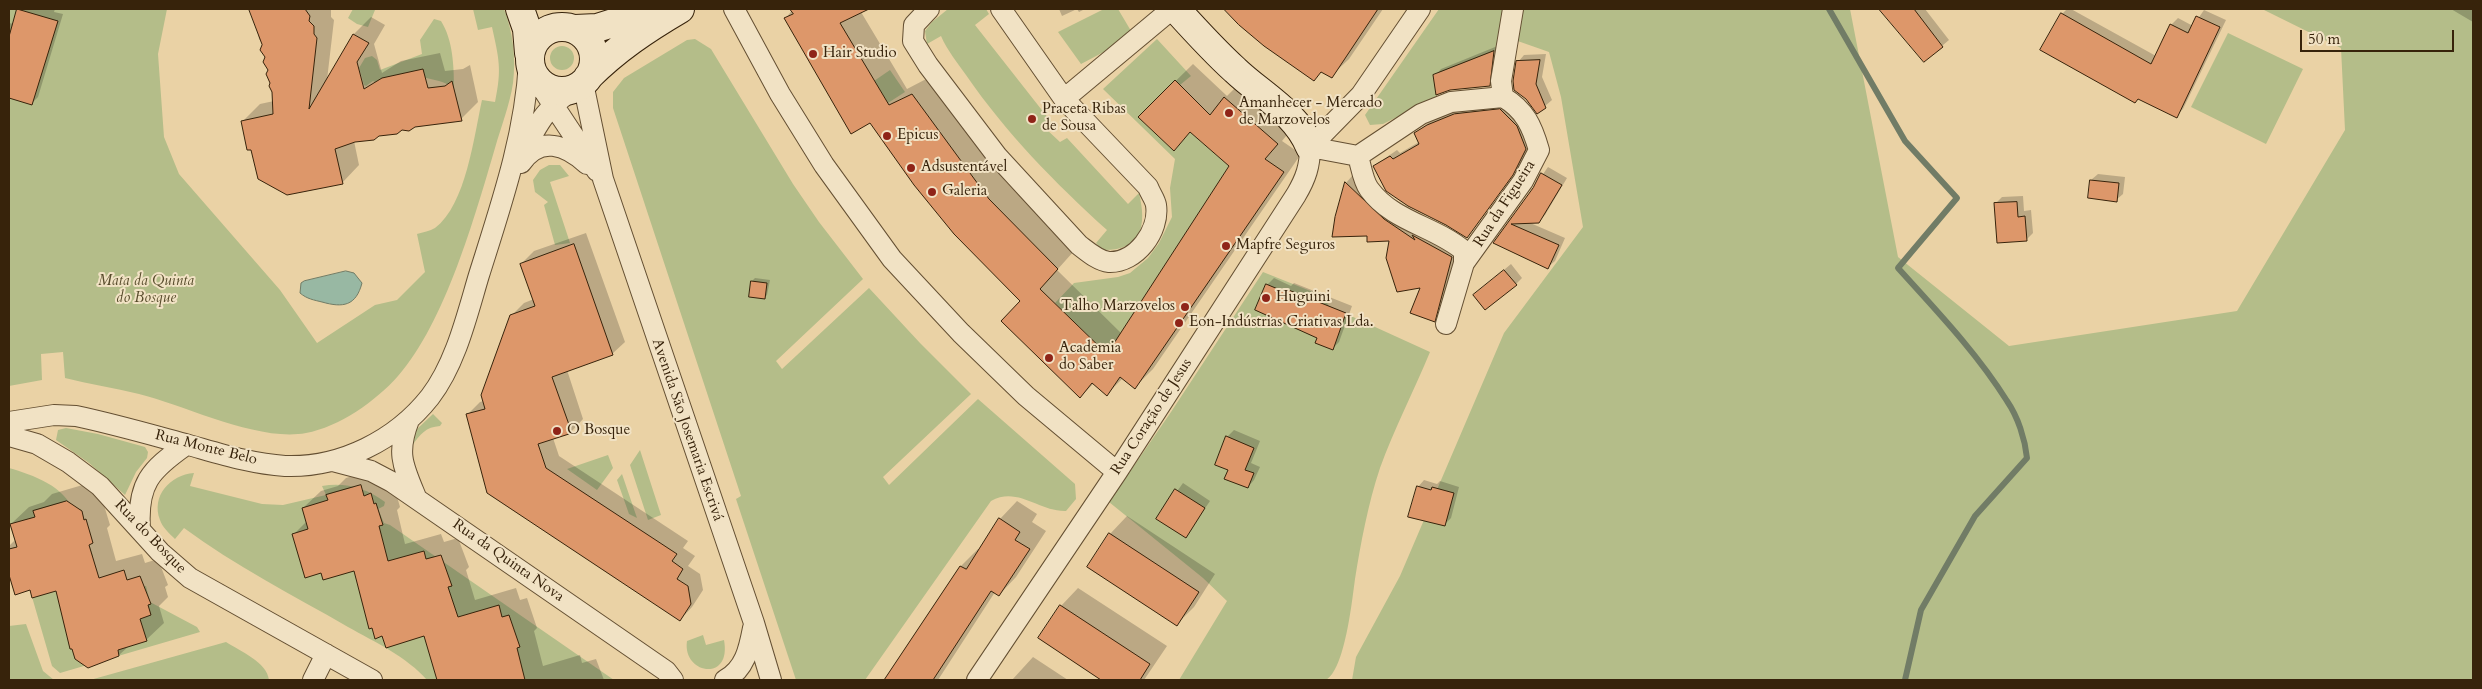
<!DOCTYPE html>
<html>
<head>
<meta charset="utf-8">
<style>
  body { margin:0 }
  #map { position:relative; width:2482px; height:689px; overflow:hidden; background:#ead2a5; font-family:Cardo,serif }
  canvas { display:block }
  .frame { position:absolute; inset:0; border:10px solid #37230b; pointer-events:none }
  .scale { position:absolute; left:2300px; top:30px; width:154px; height:22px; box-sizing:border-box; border:2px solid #37230b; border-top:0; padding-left:6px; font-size:15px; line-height:18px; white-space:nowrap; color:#37230b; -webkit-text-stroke:4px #f1e2c4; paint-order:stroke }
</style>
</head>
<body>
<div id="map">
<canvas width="2482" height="689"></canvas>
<div class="frame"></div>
<div class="scale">50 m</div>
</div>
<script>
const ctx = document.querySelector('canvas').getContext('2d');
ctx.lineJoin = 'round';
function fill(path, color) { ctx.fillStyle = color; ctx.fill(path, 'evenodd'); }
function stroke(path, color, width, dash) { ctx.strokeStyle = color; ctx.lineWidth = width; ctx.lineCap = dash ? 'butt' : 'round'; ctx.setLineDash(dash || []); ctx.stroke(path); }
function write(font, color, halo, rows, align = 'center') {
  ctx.font = font + ' Cardo,serif'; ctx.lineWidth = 4; ctx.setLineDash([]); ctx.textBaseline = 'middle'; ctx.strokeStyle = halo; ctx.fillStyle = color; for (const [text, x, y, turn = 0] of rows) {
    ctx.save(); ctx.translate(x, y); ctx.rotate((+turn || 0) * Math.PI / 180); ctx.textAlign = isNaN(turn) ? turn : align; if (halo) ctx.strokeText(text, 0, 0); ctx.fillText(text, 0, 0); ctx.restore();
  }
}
const green = new Path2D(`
  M9 9H167L158 54 164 137 179 174 280 290 317 343 375 305 397 300 425 272 417 234C423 232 430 231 435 228 466 205 474 136 482 100L495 102C502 69 499 59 492 27L478 30 473 9H504C513 32 516 58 513 83 510 104 501 127 495 148 475 216 445 323 398 376 376 401 339 427 306 433 258 442 187 406 139 394 114 388 89 384 65 378L63 352 41 354 42 380 9 386Z
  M353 9H387L375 10 368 27 357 24 348 18Z
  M948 9H986L989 14 975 25 1052 123 1045 128 1060 142 1067 138 1128 204 1139 193C1147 226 1142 251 1102 250L1096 243 1107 230C1055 183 1006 133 966 75 957 62 947 50 941 36L927 44 925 31 932 22Z
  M1104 9H1118L1134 36 1081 64 1058 32Z
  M1439 9H1507L1500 49 1434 75 1437 97 1383 124 1370 125 1365 115Z
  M1518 9H1850L1898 257 2009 346 2237 311 2345 130 2341 48 2262 9H2473V680H1352L1356 657 1400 576 1504 333 1583 227 1561 97 1549 52 1512 39Z
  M434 19 441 21C453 40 454 66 454 89 446 79 410 75 397 75 391 75 383 81 378 84L373 81 366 86 364 85 359 68 365 58 372 56 377 60 380 70 422 54 420 40Z
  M2228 33 2303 69 2266 144 2191 107Z
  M695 39 711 49 793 184 819 222 863 279 776 361 782 369 869 288 920 343 971 394 883 477 889 485 978 399 1075 484 1076 499 1066 511C1039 512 1018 486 991 501L865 680H796L736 499 741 496 613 108V92L624 78 687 40Z
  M1157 39 1191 76 1180 85 1174 81 1138 117 1174 151 1190 132 1229 166 1107 354 1055 303 1074 283 1118 277 1130 273 1148 258 1159 243 1172 217 1170 188 1175 159 1103 89Z
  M550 58a12 12 0 1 1 24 0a12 12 0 1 1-24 0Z
  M890 70 905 92 888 103 874 81Z
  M549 165H560L569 176 550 182 570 243 555 245 544 205 548 202 535 192 533 180 540 170Z
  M1263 272 1323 296 1329 306 1430 352C1414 391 1394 429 1380 468 1368 504 1361 542 1355 579 1352 601 1345 669 1326 680H1179L1227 601 1203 578 1109 502 1171 412Z
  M433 414 442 423 440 426C426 427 420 434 412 446L416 430Z
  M66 428 98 434 145 447 148 452 147 458 136 472 125 495 89 463 56 440 58 430Z
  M640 450 661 515 648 520 630 465Z
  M608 455 613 468 597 490 567 469Z
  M9 468C33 475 65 486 74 512L81 509 93 543 87 546 90 547 93 556 78 560 84 583 124 570 127 580 140 576 141 579 138 580 141 587 146 586 150 602 197 627 200 632 60 673 52 666 30 590 15 595 9 575V549L17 547 9 523Z
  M194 473 190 486 262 504 283 505 326 495 322 486C345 482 366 488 385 502L384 506 378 509 384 523 390 525 614 680H427C407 657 375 642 348 627 293 595 235 566 184 528L175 539C170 534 162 527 160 520 151 496 170 475 194 473Z
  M622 474 637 518 629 514 617 480Z
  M26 624 43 671 54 680H9V626Z
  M703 635 706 645 724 640C732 683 682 674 687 641Z
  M226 642C240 651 267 662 269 680H90Z`);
const water = new Path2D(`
  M346 271 354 273 362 283C356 306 343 308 322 302 314 300 307 299 300 293L301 283 304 281Z`);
const shadow = new Path2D(`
  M19 9H55L54 12 63 14 38 97 31 104 10 97 9 102V23L14 24Z
  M253 9H331V17L334 20 327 80 354 34 371 17 385 25 374 44 382 73 401 61 440 53 445 71 463 69 470 65 478 102 461 119 402 129 354 141 359 165 342 183 252 148 242 122 260 104 274 101 269 70 263 45 259 39Z
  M793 9H867L861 12 907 89 930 77 1006 182 1074 251 1057 270 1122 334 1231 166 1191 131 1174 149 1139 117 1193 64 1227 96 1243 80 1295 125 1282 141 1301 154 1153 369 1135 387 1123 378 1107 394 1094 383 1080 397 1021 301 786 18Z
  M1059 9H1085L1079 12 1077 9 1062 16Z
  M1227 9H1383L1349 59 1331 76 1322 71 1314 79 1240 24Z
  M1880 9H1925L1949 40 1924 61Z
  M2067 9H2071L2156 56 2171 25 2178 18 2193 26 2204 10 2226 20 2183 109 2176 116 2062 14Z
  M2451 9H2473V22Z
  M1500 45 1496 78 1489 85 1435 76 1441 69Z
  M1546 54 1542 77 1552 100 1538 112 1518 62 1524 55Z
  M1507 103 1532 141 1519 167 1467 237 1397 198 1374 166 1397 150 1400 153 1419 142 1415 133 1435 118 1461 108Z
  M1548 167 1567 178 1545 215 1538 222H1528L1565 238 1555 261 1548 267 1495 243Z
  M2098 174 2125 177 2123 194 2116 200 2091 180Z
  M1352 176 1390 213 1458 250 1441 314 1434 321 1422 287 1391 240 1368 235 1346 183Z
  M2023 196 2024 211 2031 210 2033 233 2027 239 1995 204 2002 197Z
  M586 233 625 342 612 354 567 370 583 419 571 432 553 438 559 456 688 541 683 548 695 556 688 566 700 574 703 590 692 607 680 620 467 415 480 402 484 401 511 316 524 303 534 299 521 264 534 251Z
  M1511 264 1522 278 1516 284 1474 295Z
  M755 278 770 280 767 295 764 298 752 281Z
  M1274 278 1291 286 1294 283 1352 306 1339 342 1333 348 1267 285Z
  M1234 430 1260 441 1251 463 1260 467 1254 480 1248 487 1230 469 1227 437Z
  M378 468 394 486 400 507 397 510 405 544 441 534 444 542 458 538 469 567 466 570 475 600 516 588 520 600 527 598 537 628 534 631 543 666 580 655 582 663 596 659 604 680H439L425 635 355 569 322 571 294 534 307 521 303 508 321 491 338 486 346 478Z
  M1424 480 1437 484 1440 481 1459 487 1451 518 1444 525 1418 487Z
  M1183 483 1210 501 1186 536 1158 518Z
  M86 484 99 493 101 503 103 502 110 525 107 528 116 561 142 554 145 563 158 559 168 585 165 587 168 597 159 606 164 623 146 640 129 646 119 655 77 658 64 624 66 622 57 590 30 588 15 593 9 570V546L16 539 11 524 29 507 44 502 52 494Z
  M1017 501 1037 514 1032 522 1046 531 1016 577 999 595 995 592 938 680H886L961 566 978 549 980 550 1000 519Z
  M1127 516 1215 574 1194 607 1177 624 1110 534Z
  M1078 588 1167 646 1144 680H1104L1040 638 1061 606Z
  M1033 657 1068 680H1012Z`);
const stream = new Path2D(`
  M1829 9 1905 141 1957 198 1898 268C1936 310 1977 353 2007 401 2018 417 2025 439 2027 458L1975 516 1921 610 1905 680`);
const building = new Path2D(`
  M17 9 58 21 32 105 9 98V37Z
  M249 9H305L310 16 309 21 314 26V34L317 38 309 109 353 34 369 43 357 62 364 89 382 78 423 69 428 88 445 86 452 81 462 121 415 127 409 131 402 130 397 134 379 136 374 140 355 142 335 149 343 184 287 195 258 179 251 150H247L241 121 273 114 272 92 269 86 270 83 266 74 268 70 263 62 265 57 260 50 262 45Z
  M790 9H869L840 23 889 105 912 94 989 199 1058 269 1040 289 1107 354 1229 166 1190 132 1174 151 1138 117 1175 80 1210 115 1224 97 1278 144 1265 159 1284 172 1135 389 1120 377 1107 396 1092 383 1080 398 1001 321 1020 301 954 234 914 185 870 123 851 134 784 18 793 14Z
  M1224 9H1378L1332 78 1321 72 1314 81 1264 46 1239 25Z
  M1879 9H1914L1943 47 1924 62Z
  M2061 13 2151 64 2170 24 2188 33 2196 16 2220 27 2177 118 2138 99 2135 103 2040 50Z
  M1494 51 1490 86 1450 90 1436 95 1433 75Z
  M1540 60 1536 84 1546 108 1537 114 1526 99 1514 90 1513 81 1516 61Z
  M1500 109 1517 126 1526 149 1513 175 1467 238 1446 225 1408 206 1386 191 1373 166 1390 156 1393 159 1419 144 1414 133 1427 125 1454 114Z
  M1541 173 1562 185 1539 223 1511 224 1559 245 1548 269 1493 243 1533 188Z
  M2090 180 2119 183 2117 202 2088 198Z
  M1345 182 1384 219 1415 240 1412 235 1452 257 1435 322 1410 313 1420 288 1397 292 1386 258 1389 241 1367 242V236L1332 237 1335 217Z
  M2017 202 2018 217 2025 216 2027 241 1997 243 1994 203Z
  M574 244 613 355 552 377 572 433 538 444 546 468 677 554 672 561 683 569 677 579 688 586 691 604 680 621 487 493 466 414 485 409 481 395 510 315 535 306 520 264Z
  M1504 270 1517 285 1485 310 1473 295Z
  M751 281 767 283 765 299 749 297Z
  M1266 284 1285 292 1286 289 1346 313 1333 350 1315 343 1317 338 1255 310Z
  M1226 436 1254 448 1245 470 1254 473 1248 488 1224 479 1228 470 1215 465Z
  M361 485 364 496 371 493 374 504 376 503 383 525 379 526 388 561 424 551 426 559 441 555 452 586 448 587 458 617 499 605 502 617 509 615 520 647 517 648 525 680H437L424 636 386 648 382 636 375 639 372 628 369 629 354 571 323 580 321 573 305 578 292 534 308 529 302 508 328 500 326 495Z
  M1417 486 1431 490 1432 487 1454 493 1445 526 1408 517Z
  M1175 489 1205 508 1186 538 1156 519Z
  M67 501 82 511 84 520 86 519 93 543 89 545 99 578 124 570 127 580 140 576 151 604 148 605 151 615 140 619 147 641 118 650 119 656 88 668 75 659 72 649H70L56 591 32 598 30 590 15 595 9 575V549L17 547 10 524 35 517 33 511Z
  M999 518 1020 532 1015 540 1030 549 999 596 991 591 933 680H884L960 566 966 569Z
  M1109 533 1199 592 1177 626 1087 567Z
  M1060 605 1150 664 1140 680H1101L1038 638Z`);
const street = new Path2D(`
  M734 9 780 94 824 165 892 259 961 333 1026 396 1117 472
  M929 9 914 25 913 41 928 65 997 156 1079 245C1087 251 1098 261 1109 262 1136 263 1160 231 1156 205 1155 199 1150 193 1148 187L1064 99 1001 9
  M536 79 597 171
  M583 83 603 179 754 623 771 680
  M1064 99 1172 9
  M1310 147 1361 95 1420 9
  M1310 147 1358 156
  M522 154C538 123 547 105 578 87
  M1358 156 1421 114 1451 102 1503 97 1501 81 1513 9
  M1358 156C1361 166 1363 181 1369 189 1393 222 1435 226 1464 251V263L1446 324
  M521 163C540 135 566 145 587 164
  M1464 263 1523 181 1539 150C1532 126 1525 110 1503 97
  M409 420C396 453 403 466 416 497
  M9 422 54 415 76 416C114 424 152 435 189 445 221 454 252 464 285 466 341 468 396 440 430 397 456 363 467 315 479 275 501 205 525 136 529 62
  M9 436 37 444 68 462 100 486 160 552 190 578 372 680
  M333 461 371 471 392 482 666 671 673 680
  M140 529C137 484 150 470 186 445
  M313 680 326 654
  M725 680C745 669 749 649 753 628
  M977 680 1117 472 1296 195C1306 178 1310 166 1310 147`);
const secondary = new Path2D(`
  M520 9 527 29 529 53
  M1176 9C1195 30 1214 51 1235 70 1261 95 1296 112 1310 147
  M530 59a32 32 0 1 1 64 0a32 32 0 1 1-64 0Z
  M575 29 597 28 658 9
  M588 77C616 49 646 29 680 9`);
const markers = [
  [813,54,5,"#8f2418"],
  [1229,113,5,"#8f2418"],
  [1032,119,5,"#8f2418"],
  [887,136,5,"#8f2418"],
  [911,168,5,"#8f2418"],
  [932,192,5,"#8f2418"],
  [1226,246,5,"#8f2418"],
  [1266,298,5,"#8f2418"],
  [1185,307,5,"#8f2418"],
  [1179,323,5,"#8f2418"],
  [1049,358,5,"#8f2418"],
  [557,431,5,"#8f2418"]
];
const poiNames = [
  ["Hair Studio",823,54],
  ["Amanhecer - Mercado",1239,104],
  ["de Marzovelos",1239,121],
  ["Praceta Ribas",1042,110],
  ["de Sousa",1042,127],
  ["Epicus",897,136],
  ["Adsustentável",921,168],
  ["Galeria",942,192],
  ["Mapfre Seguros",1236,246],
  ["Huguini",1276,298],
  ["Talho Marzovelos",1175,307,"right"],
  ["Eon-Indústrias Criativas Lda.",1189,323],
  ["Academia",1059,349],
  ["do Saber",1059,366],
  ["O Bosque",567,431]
];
const streetNames = [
  ["Rua da Figueira",1505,204,-57],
  ["Rua Coração de Jesus",1152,417,-57],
  ["Avenida São Josemaria Escrivá",687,430,71],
  ["Rua Monte Belo",206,448,14],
  ["Rua do Bosque",150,537,46],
  ["Rua da Quinta Nova",508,561,35]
];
const parkNames = [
  ["Mata da Quinta",146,282],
  ["do Bosque",146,299]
];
fill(green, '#b4bd89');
fill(water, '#98b8a3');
stroke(water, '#717c66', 1);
fill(shadow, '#0003');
stroke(stream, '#717c66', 6);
fill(building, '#dd976a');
stroke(building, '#37230b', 1);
stroke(street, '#644f32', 22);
stroke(secondary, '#37230b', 30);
stroke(street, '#f1e2c4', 20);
stroke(secondary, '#f1e2c4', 28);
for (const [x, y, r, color] of markers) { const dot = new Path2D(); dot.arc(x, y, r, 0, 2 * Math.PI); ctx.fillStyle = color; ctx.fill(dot); stroke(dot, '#f1e2c4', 2); }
write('15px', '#37230b', '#f1e2c4', poiNames, 'left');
write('15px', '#37230b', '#f1e2c4', streetNames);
write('italic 15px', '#564a2a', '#f1e2c4', parkNames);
</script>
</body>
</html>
